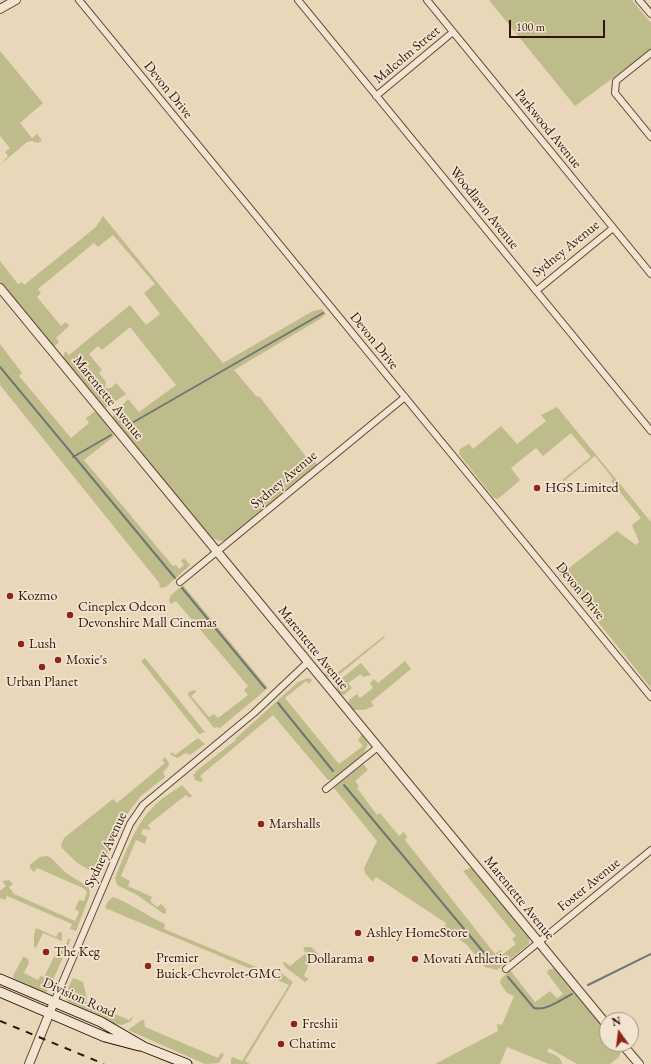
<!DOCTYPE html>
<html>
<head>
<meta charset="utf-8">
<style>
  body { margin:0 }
  #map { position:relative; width:651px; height:1064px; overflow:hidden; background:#e9d7b9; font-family:"EB Garamond",serif }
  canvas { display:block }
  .north { position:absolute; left:599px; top:1012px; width:40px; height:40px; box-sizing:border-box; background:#f1e5d2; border:1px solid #a69181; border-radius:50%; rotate:346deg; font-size:11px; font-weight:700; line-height:16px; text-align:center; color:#351408 }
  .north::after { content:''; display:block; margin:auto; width:14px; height:18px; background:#8f2418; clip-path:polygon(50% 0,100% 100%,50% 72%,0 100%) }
  .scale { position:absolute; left:509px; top:20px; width:96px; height:18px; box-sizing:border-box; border:2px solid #351408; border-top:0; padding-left:5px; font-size:12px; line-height:14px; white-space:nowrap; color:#351408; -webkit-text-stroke:3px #f1e5d2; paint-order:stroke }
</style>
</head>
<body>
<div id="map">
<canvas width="651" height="1064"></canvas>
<div class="north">N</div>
<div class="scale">100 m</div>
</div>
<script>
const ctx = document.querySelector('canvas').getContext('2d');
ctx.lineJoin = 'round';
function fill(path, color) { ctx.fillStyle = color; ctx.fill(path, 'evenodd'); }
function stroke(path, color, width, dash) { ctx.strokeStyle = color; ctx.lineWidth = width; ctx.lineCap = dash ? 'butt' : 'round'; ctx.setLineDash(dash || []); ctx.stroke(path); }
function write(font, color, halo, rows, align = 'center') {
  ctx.font = font + ' "EB Garamond",serif'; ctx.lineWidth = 3.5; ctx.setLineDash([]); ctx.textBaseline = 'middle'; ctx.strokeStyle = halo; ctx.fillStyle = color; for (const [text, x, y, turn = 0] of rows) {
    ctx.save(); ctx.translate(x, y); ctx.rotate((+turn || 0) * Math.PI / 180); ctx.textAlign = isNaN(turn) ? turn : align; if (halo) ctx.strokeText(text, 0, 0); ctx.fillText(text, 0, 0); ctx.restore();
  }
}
const green = new Path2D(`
  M489 0H632L651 23V50L575 106Z
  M0 51 43 103 20 123 32 138 37 134 42 140 38 143 32 141 27 142 0 165 8 156 5 152 10 148 0 136Z
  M103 216 223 363 313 311 322 309 326 314 320 319 234 370 257 397 259 396 307 458 311 456 317 465 226 540 221 541 210 538 113 420V415L128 399 139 412 176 385 130 327 102 350 98 346 89 354 102 370 99 373 106 382 105 388H111L116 383 126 394 107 407 103 408 63 359 65 351 69 355 130 305 146 325 160 314 144 293 155 284 113 235 98 247 94 243 38 289 41 293 37 297 61 326 66 322 69 326 56 338 59 342 55 346 49 342 0 283V261L18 284 22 282 24 285 96 227Z
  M0 344 22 373 19 376 71 438 89 423 86 418 94 412 98 413 114 432 113 437 84 460 173 566 176 565 179 569 184 565 181 561 184 558 190 565 166 587 161 588 159 586 160 584 0 385Z
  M557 407 651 522V688L557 571 565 563 569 568 617 531 636 545 639 542 632 525 641 518 611 481 613 479 595 456 564 481 562 480 591 457 571 433 543 456 536 448 511 468 520 480 498 499 494 498 459 454 460 449 469 444 473 449 501 426 517 444 546 421 541 415Z
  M183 585 268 688 220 728 217 727 214 728 188 695 189 692 195 690 196 692 191 696 209 717 214 714 218 718 248 695 244 690 248 686 176 601 171 604 169 600 171 595Z
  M384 636 385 637 334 679 323 676 327 671 332 677Z
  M145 658 205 732 199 734 141 661Z
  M405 661 411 669 371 702 374 706 364 710H351L348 706 349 700 357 694 360 698 373 688 370 683 374 679 378 683Z
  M361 663 371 675 363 677 361 674 348 683 352 688 344 695 338 694 336 683Z
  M308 678 312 680 309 684 306 681 285 698 339 764 363 746 358 740 362 734 368 744 364 753 332 780H328L273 715 200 776 203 780 201 782 195 780 193 774H195L196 771 236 740 235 739 298 682Z
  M198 738 205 744 190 755 186 753 177 758 170 754 172 752 175 755Z
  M165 757 169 763 168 767 163 772 165 777 141 796 130 810 120 827 101 869 94 873 76 862 62 848 61 845 64 838 113 799 117 803 165 763 162 760Z
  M363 764 368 770 355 781 359 786 357 788 377 815 380 813 399 836 404 832 407 837 405 840 495 954 500 950 503 954 516 944 512 939 516 936 463 871 472 867 529 936V944L497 970 485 967 467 945 444 928 446 923 376 877 373 882 365 873 364 868 377 841 334 788Z
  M182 785 192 796 189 798 186 795 148 825 151 830 143 829 141 834 147 837 145 844 136 840 121 876 130 881 128 886 152 897 150 901 157 907 161 904 166 909V913L164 914 137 895 117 885 115 878C126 852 135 824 155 805 163 797 174 791 182 785Z
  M46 856 50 857 66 873 90 888 89 889 90 895 76 931 70 929 72 924 7 896 5 900 0 898V891L6 886 2 881 9 880 13 884 9 887 14 894 75 921 79 912 75 909 79 900 84 901 87 892 83 888 37 868 34 872 30 868V865L40 857Z
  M113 897C132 904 147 916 165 924L164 929 278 976 280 972 293 982 245 1061 250 1064H231V1059L233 1057 242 1061 289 985 105 908 108 901Z
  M36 928 56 937 59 932 62 933V941L43 933 36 948 34 947V935Z
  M68 939H71L48 991 43 993 14 981 13 976 23 957 27 958 29 962 24 973 38 980 41 975 44 977 59 947 64 949Z
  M305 947H311L319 955 313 954 304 976 309 979 305 982 285 967 283 963 285 962 290 966 306 953 303 949Z
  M555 968 607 1031V1044H618L622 1049 619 1057 610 1064H577L549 1048 547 1052C553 1054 561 1056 562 1064H549L507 1047 500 1064H435L498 1031 497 1024 502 1025 514 996 507 993 500 983 501 979 510 970 535 1002 550 991 557 998 563 994 547 973 548 970Z
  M73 978 83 982 87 998 86 1002 129 1020 133 1016 131 1021 122 1025 114 1024 72 1006 66 999 68 998 67 990Z
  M142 1020H144L145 1027 218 1058 221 1053 224 1054 219 1063 205 1064 128 1030Z`);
const stream = new Path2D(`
  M0 367 175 578
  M125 427 323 313
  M73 457 111 435
  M182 588 265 688
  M278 703 333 771
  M344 785 490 960
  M508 977 534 1008C547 1011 560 1000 572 994
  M588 985 651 954`);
const minor = new Path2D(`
  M79 0 651 697
  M298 0 651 431
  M427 0 651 274
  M639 0 651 14
  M651 53 616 81 615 93 651 137
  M376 96 453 32
  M536 291 613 228
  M180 582 405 397
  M326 789 378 747
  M506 969 651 850
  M54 1002 130 824 143 805 254 713 308 662`);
const tertiary = new Path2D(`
  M0 9 16 0
  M0 288 607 1025
  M622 1044 639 1064
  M29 1064 54 1002`);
const secondary = new Path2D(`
  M0 979 101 1022 144 1047 187 1064
  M0 992 105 1037 139 1046`);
const rail = new Path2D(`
  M0 1021 104 1064`);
const markers = [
  [537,488,4,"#8f2418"],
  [10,596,4,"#8f2418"],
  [70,615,4,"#8f2418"],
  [21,644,4,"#8f2418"],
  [58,660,4,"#8f2418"],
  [42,667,4,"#8f2418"],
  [261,824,4,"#8f2418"],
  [358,933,4,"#8f2418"],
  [46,952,4,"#8f2418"],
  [371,959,4,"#8f2418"],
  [415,959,4,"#8f2418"],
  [148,966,4,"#8f2418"],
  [294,1024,4,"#8f2418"],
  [281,1044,4,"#8f2418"]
];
const streetNames = [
  ["Malcolm Street",407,55,-40],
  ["Devon Drive",168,90,51],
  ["Parkwood Avenue",548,129,51],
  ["Woodlawn Avenue",484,208,51],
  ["Sydney Avenue",566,249,-39],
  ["Devon Drive",374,341,51],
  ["Marentette Avenue",108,398,51],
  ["Sydney Avenue",284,480,-40],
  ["Devon Drive",580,591,51],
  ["Marentette Avenue",313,648,51],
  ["Sydney Avenue",106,850,-65],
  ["Foster Avenue",589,885,-39],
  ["Marentette Avenue",519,898,51],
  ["Division Road",79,998,24]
];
const poiNames = [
  ["HGS Limited",545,488],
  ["Kozmo",18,596],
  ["Cineplex Odeon",78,607],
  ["Devonshire Mall Cinemas",78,623],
  ["Lush",29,644],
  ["Moxie's",66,660],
  ["Urban Planet",42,682,"center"],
  ["Marshalls",269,824],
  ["Ashley HomeStore",366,933],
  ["The Keg",54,952],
  ["Premier",156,958],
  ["Buick-Chevrolet-GMC",156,974],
  ["Dollarama",363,959,"right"],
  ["Movati Athletic",423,959],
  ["Freshii",302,1024],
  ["Chatime",289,1044]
];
fill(green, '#bebc8a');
stroke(stream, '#727672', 2);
stroke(minor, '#624534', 8);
stroke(tertiary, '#624534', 10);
stroke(secondary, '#351408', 11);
stroke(minor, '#f1e5d2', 6);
stroke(tertiary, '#f1e5d2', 8);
stroke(secondary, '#f1e5d2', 9);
stroke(rail, '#351408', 2, [7, 7]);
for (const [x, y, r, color] of markers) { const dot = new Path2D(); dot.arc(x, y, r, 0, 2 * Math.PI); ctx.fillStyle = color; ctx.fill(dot); stroke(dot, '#f1e5d2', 1.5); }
write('14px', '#351408', '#f1e5d2', streetNames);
write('14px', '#351408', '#f1e5d2', poiNames, 'left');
</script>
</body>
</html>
